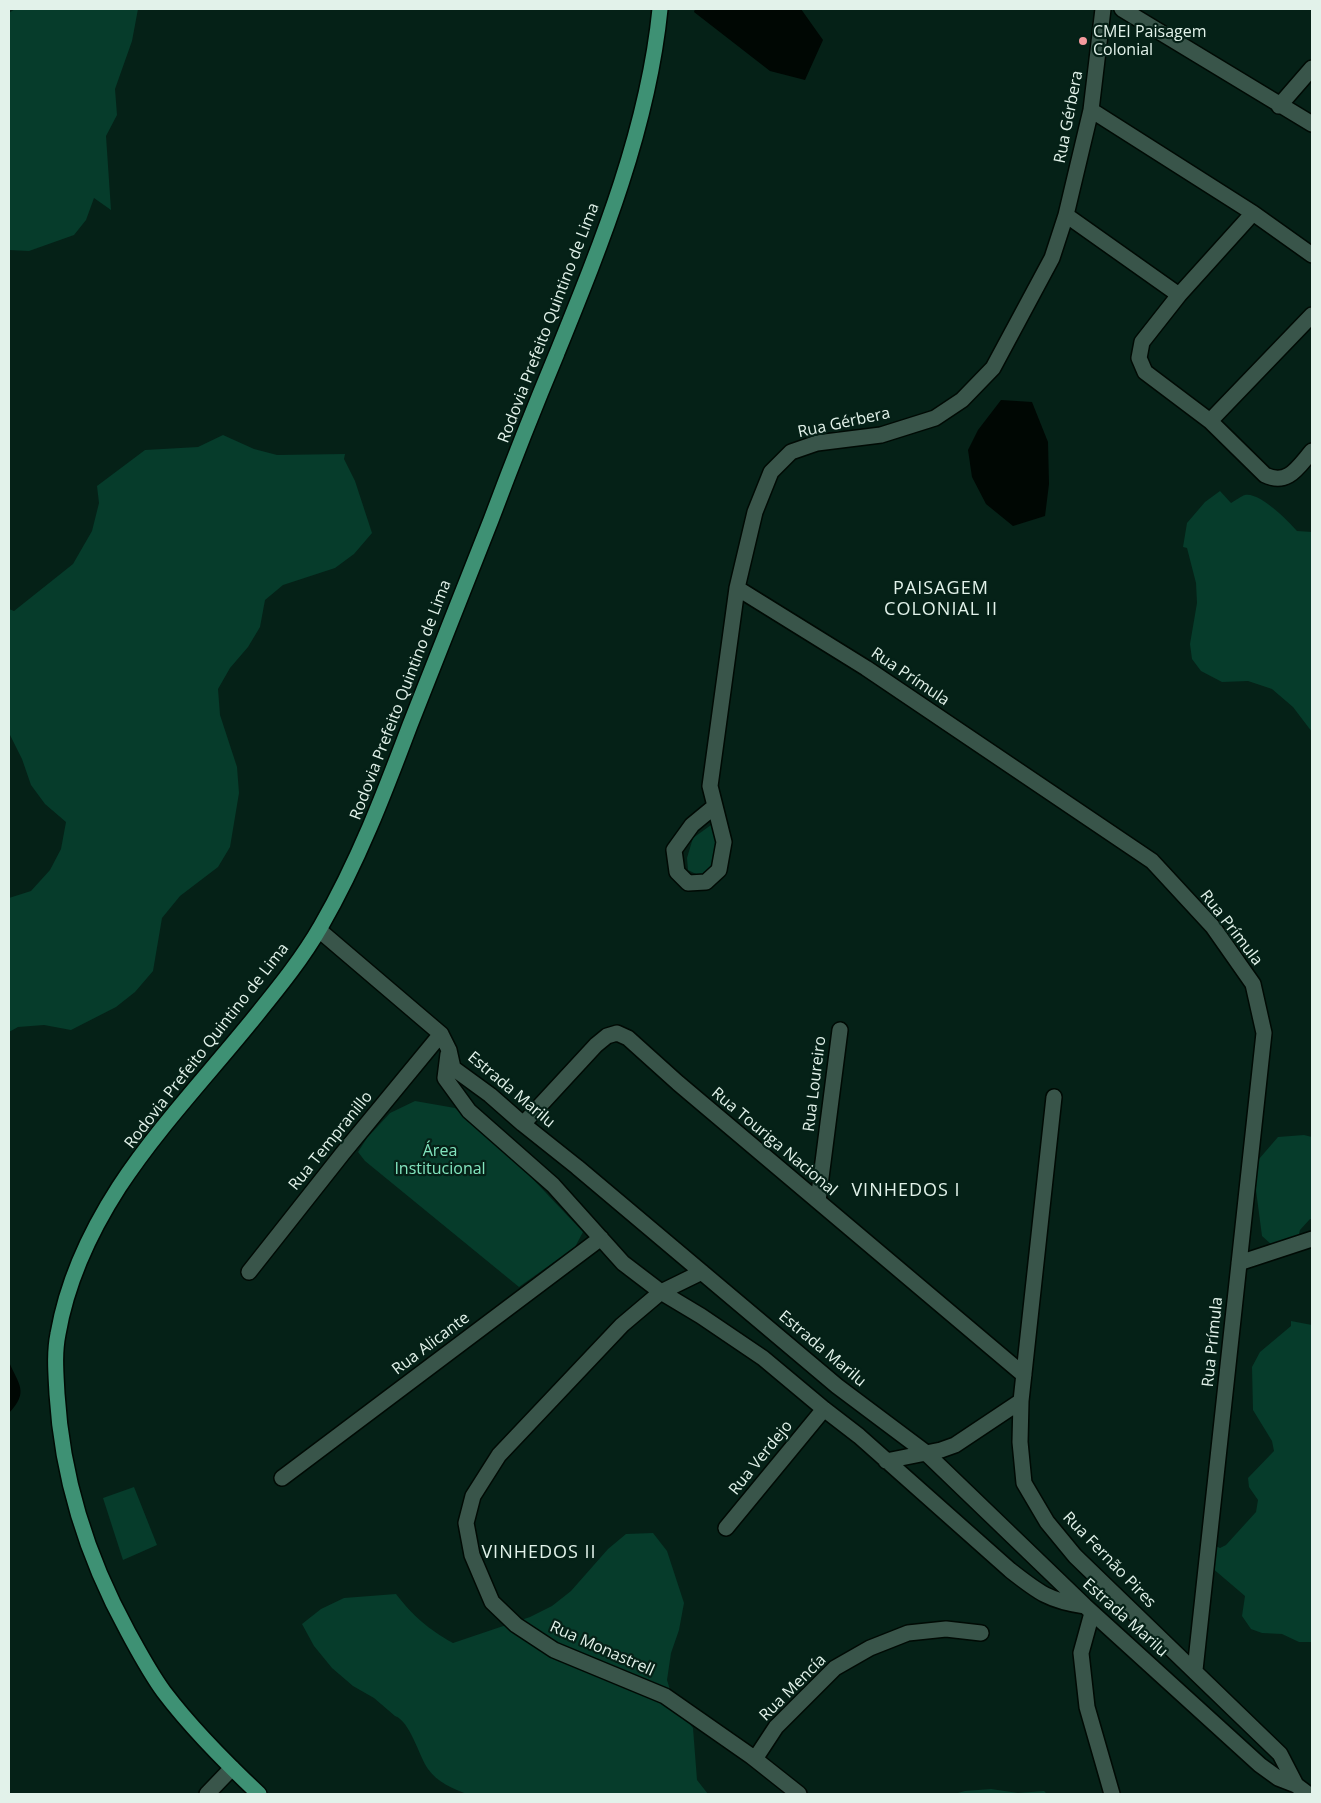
<!DOCTYPE html>
<html>
<head>
<meta charset="utf-8">
<style>
  body { margin:0 }
  #map { position:relative; width:1321px; height:1803px; overflow:hidden; background:#052117; font-family:"Open Sans",sans-serif }
  canvas { display:block }
  .frame { position:absolute; inset:0; border:10px solid #e2f2ea; pointer-events:none }
</style>
</head>
<body>
<div id="map">
<canvas width="1321" height="1803"></canvas>
<div class="frame"></div>
</div>
<script>
const ctx = document.querySelector('canvas').getContext('2d');
ctx.lineJoin = 'round';
function fill(path, color) { ctx.fillStyle = color; ctx.fill(path, 'evenodd'); }
function stroke(path, color, width, dash) { ctx.strokeStyle = color; ctx.lineWidth = width; ctx.lineCap = dash ? 'butt' : 'round'; ctx.setLineDash(dash || []); ctx.stroke(path); }
function write(font, color, halo, rows, align = 'center') {
  ctx.font = font + ' "Open Sans",sans-serif'; ctx.lineWidth = 4.5; ctx.setLineDash([]); ctx.textBaseline = 'middle'; ctx.strokeStyle = halo; ctx.fillStyle = color; for (const [text, x, y, turn = 0] of rows) {
    ctx.save(); ctx.translate(x, y); ctx.rotate((+turn || 0) * Math.PI / 180); ctx.textAlign = isNaN(turn) ? turn : align; if (halo) ctx.strokeText(text, 0, 0); ctx.fillText(text, 0, 0); ctx.restore();
  }
}
const green = new Path2D(`
  M15 9H138L132 41 115 89 117 115 106 136 111 210 94 198 86 220 74 235 29 251 9 250V13Z
  M223 435 254 449 277 455 345 454 344 459 355 481 372 533 354 554 335 568 283 585 265 600 260 627 248 647 230 668 218 689 220 715 237 767 239 793 230 847 218 867 180 896 162 918 153 971 135 992 116 1007 71 1030 44 1025 18 1027 9 1032V898L31 891 50 870 61 849 66 822 45 804 31 785 22 759 9 733V609L14 611 73 564 92 531 99 503 97 486 145 450 198 447Z
  M1220 491 1231 503C1235 501 1241 496 1245 495 1260 492 1288 521 1297 531L1312 532V732L1293 707 1272 689 1248 681 1222 682 1201 671 1192 659 1190 644 1197 603 1196 583 1187 548 1183 547 1187 523 1205 502Z
  M711 825 718 840 714 862 704 874H696L688 870 687 858 693 838Z
  M415 1101 455 1108 529 1175 583 1232 575 1247 519 1287 365 1161 358 1152 367 1138 390 1113Z
  M1304 1135 1312 1137V1219H1310L1300 1230 1295 1251 1283 1255 1262 1236 1254 1175 1259 1159 1278 1137Z
  M1291 1321 1312 1325V1642H1299L1282 1634 1262 1633 1251 1629 1242 1616 1245 1596 1211 1567V1544L1220 1548 1226 1545 1256 1512 1258 1500 1249 1487 1248 1478 1274 1451 1272 1441 1253 1410 1252 1367 1260 1352 1291 1326Z
  M134 1487 157 1545 123 1560 103 1498Z
  M653 1533 667 1551 684 1603 679 1630 671 1653 667 1680 675 1706 693 1728 697 1780 708 1794H467C453 1789 437 1782 428 1769 419 1756 410 1721 395 1716L374 1698 353 1686 332 1668 314 1646 302 1624 321 1609 344 1598 396 1594C413 1616 428 1629 453 1643L530 1617 552 1606 571 1591 608 1549 626 1534Z
  M991 1789 1018 1793 1044 1791 1047 1794H954L965 1791Z`);
const water = new Path2D(`
  M695 9H801L823 40 805 80 770 71 694 12Z
  M1001 400 1032 402 1048 442 1049 484 1045 516 1013 526 986 504 972 477 968 450 978 430Z
  M9 1362C19 1385 29 1392 9 1413Z`);
const minor = new Path2D(`
  M1122 9 1312 124
  M1279 106 1312 68
  M1091 110 1253 213 1312 255
  M1253 213 1179 295 1142 342 1139 358 1145 372 1210 421 1265 475C1288 486 1298 467 1312 451
  M1066 215 1179 295
  M1210 421 1312 315
  M737 588 866 668 1152 861 1213 927 1253 984 1264 1033 1195 1670
  M715 806 692 825 674 850 677 872 688 883 706 882 719 870 724 842 710 786 737 588 755 512 771 472 791 452 817 443 881 435 935 418 962 400 993 368 1052 258 1066 215 1091 110 1103 9
  M319 930 441 1034 449 1050 453 1068 490 1095 523 1124 577 1167 837 1386 925 1452 1085 1606 1260 1765 1278 1778 1296 1785 1308 1794
  M448 1054 445 1078 469 1111 553 1185 623 1263 661 1292 701 1316 763 1358 824 1409 859 1436 1010 1570C1038 1592 1049 1601 1085 1606
  M1054 1097 1021 1401 1020 1442 1024 1483 1047 1522 1075 1556 1280 1754 1296 1785
  M523 1124 596 1045 607 1036 617 1033 628 1038 678 1083 1024 1375
  M818 1201 840 1030
  M1239 1263 1312 1239
  M249 1272 343 1153 441 1034
  M702 1272 661 1292 622 1325 499 1455 473 1496 466 1523 472 1555 492 1602 516 1625 554 1650 665 1696 751 1756 799 1794
  M886 1461 941 1450 955 1445 1021 1401
  M282 1478 601 1238
  M726 1528 824 1409
  M1092 1613 1081 1653 1087 1707 1112 1794
  M755 1759 776 1727 835 1668 870 1648 908 1633 946 1629 981 1633
  M207 1794 232 1768`);
const primary = new Path2D(`
  M259 1794C225 1762 192 1729 164 1692 150 1673 139 1652 128 1632 88 1559 62 1477 57 1394 56 1374 54 1354 58 1334 67 1282 90 1232 119 1187 157 1129 206 1077 250 1023 275 992 301 961 321 926 358 862 384 794 410 725 437 657 464 589 491 520 512 464 534 408 557 353 602 242 648 129 660 9`);
const markers = [
  [1083,41,5,"#f59b9e"]
];
const poiNames = [
  ["CMEI Paisagem",1093,32],
  ["Colonial",1093,50]
];
const streetNames = [
  ["Rua Gérbera",1069,117,-79],
  ["Rodovia Prefeito Quintino de Lima",549,323,-69],
  ["Rua Gérbera",844,423,-12],
  ["Rua Prímula",910,677,34],
  ["Rodovia Prefeito Quintino de Lima",401,700,-69],
  ["Rua Prímula",1231,928,52],
  ["Rodovia Prefeito Quintino de Lima",207,1046,-52],
  ["Rua Loureiro",815,1084,-83],
  ["Estrada Marilu",511,1090,40],
  ["Rua Tempranillo",331,1141,-51],
  ["Rua Touriga Nacional",774,1142,40],
  ["Rua Prímula",1213,1342,-84],
  ["Rua Alicante",431,1344,-37],
  ["Estrada Marilu",822,1349,40],
  ["Rua Verdejo",761,1458,-51],
  ["Rua Fernão Pires",1109,1560,46],
  ["Estrada Marilu",1125,1618,42],
  ["Rua Monastrell",602,1649,24],
  ["Rua Mencía",793,1688,-45]
];
const parkNames = [
  ["Área",440,1151],
  ["Institucional",440,1169]
];
const neighbourhoodNames = [
  ["PAISAGEM",941,589],
  ["COLONIAL II",941,610],
  ["VINHEDOS I",906,1191],
  ["VINHEDOS II",539,1553]
];
fill(green, '#063c2b');
fill(water, '#000703');
stroke(minor, '#000a04', 18);
stroke(primary, '#000a04', 18);
stroke(minor, '#39554a', 15);
stroke(primary, '#3e9174', 15);
for (const [x, y, r, color] of markers) { const dot = new Path2D(); dot.arc(x, y, r, 0, 2 * Math.PI); ctx.fillStyle = color; ctx.fill(dot); stroke(dot, '#052117', 2); }
write('16px', '#e2f2ea', '#052117', poiNames, 'left');
write('16px', '#e2f2ea', '#052117', streetNames);
write('16px', '#83e5bf', '#052117', parkNames);
ctx.letterSpacing = '1px';
write('18px', '#e2f2ea', '#052117', neighbourhoodNames);
ctx.letterSpacing = '0px';
</script>
</body>
</html>
